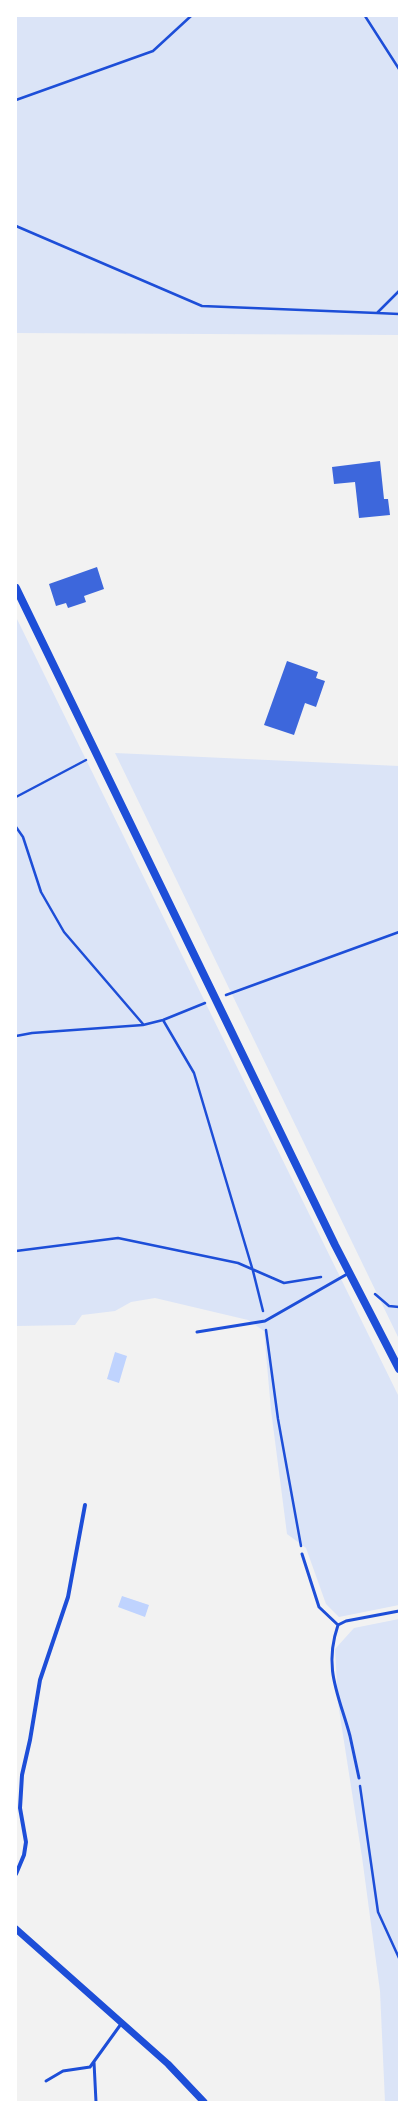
<!DOCTYPE html>
<html>
<head>
<meta charset="utf-8">
<style>
  body { margin:0 }
  #map { position:relative; width:415px; height:2118px; overflow:hidden; background:#f2f2f2; font-family:"Noto Sans",sans-serif }
  canvas { display:block }
  .frame { position:absolute; inset:0; border:17px solid #fff; pointer-events:none }
</style>
</head>
<body>
<div id="map">
<canvas width="415" height="2118"></canvas>
<div class="frame"></div>
</div>
<script>
const ctx = document.querySelector('canvas').getContext('2d');
ctx.lineJoin = 'round';
function fill(path, color) { ctx.fillStyle = color; ctx.fill(path, 'evenodd'); }
function stroke(path, color, width, dash) { ctx.strokeStyle = color; ctx.lineWidth = width; ctx.lineCap = dash ? 'butt' : 'round'; ctx.setLineDash(dash || []); ctx.stroke(path); }
const green = new Path2D(`
  M16 16H399V335L16 333Z
  M16 617 399 1397V1605L339 1617 326 1604 306 1548 287 1534 271 1410 264 1331 248 1320 155 1298 131 1302 115 1311 82 1315 75 1325 16 1326Z
  M115 753 399 766V1339Z
  M399 1619V2102H385L380 1991 362 1857 338 1703 335 1649 354 1628Z`);
const water = new Path2D(`
  M115 1352 127 1356 119 1383 107 1379Z
  M122 1596 149 1605 145 1617 118 1607Z`);
const building = new Path2D(`
  M380 461 384 499H388L390 515 359 518 355 482 334 484 332 467Z
  M97 567 104 589 84 596 86 602 68 608 66 603 56 606 49 584Z
  M287 661 318 672 316 678 325 681 316 707 305 703 294 735 264 725Z`);
const path = new Path2D(`
  M365 16 399 69
  M16 100 153 51 191 16
  M16 226 202 306 377 313 399 291
  M377 313 399 314
  M16 797 86 760
  M16 827 23 837 41 892 64 932 143 1024
  M226 995 399 932
  M163 1020 194 1073 253 1271 263 1311
  M16 1036 32 1033 143 1025 163 1020 205 1003
  M16 1251 118 1238 238 1263 284 1283 321 1277
  M375 1294 389 1306 399 1307
  M266 1330 278 1419 301 1546
  M360 1786 378 1912 399 1958`);
const service = new Path2D(`
  M197 1332 265 1321 349 1273
  M302 1554 319 1607 338 1625
  M359 1778C356 1764 353 1750 350 1736 339 1695 323 1669 338 1625L346 1621 399 1611
  M94 2062 96 2102
  M46 2081 63 2071 90 2067 121 2024`);
const minor = new Path2D(`
  M16 1874 24 1855 26 1842 20 1808 22 1775 30 1740 40 1680 68 1597 85 1505`);
const tertiary = new Path2D(`
  M16 1929 168 2064 204 2102`);
const secondary = new Path2D(`
  M16 588 335 1245 399 1369`);
fill(green, '#dbe4f7');
fill(water, '#bfd3fe');
fill(building, '#3d67dc');
stroke(path, '#1d4ed8', 2.5);
stroke(service, '#1d4ed8', 3);
stroke(minor, '#1d4ed8', 4);
stroke(tertiary, '#1d4ed8', 7);
stroke(secondary, '#1d4ed8', 8);
</script>
</body>
</html>
